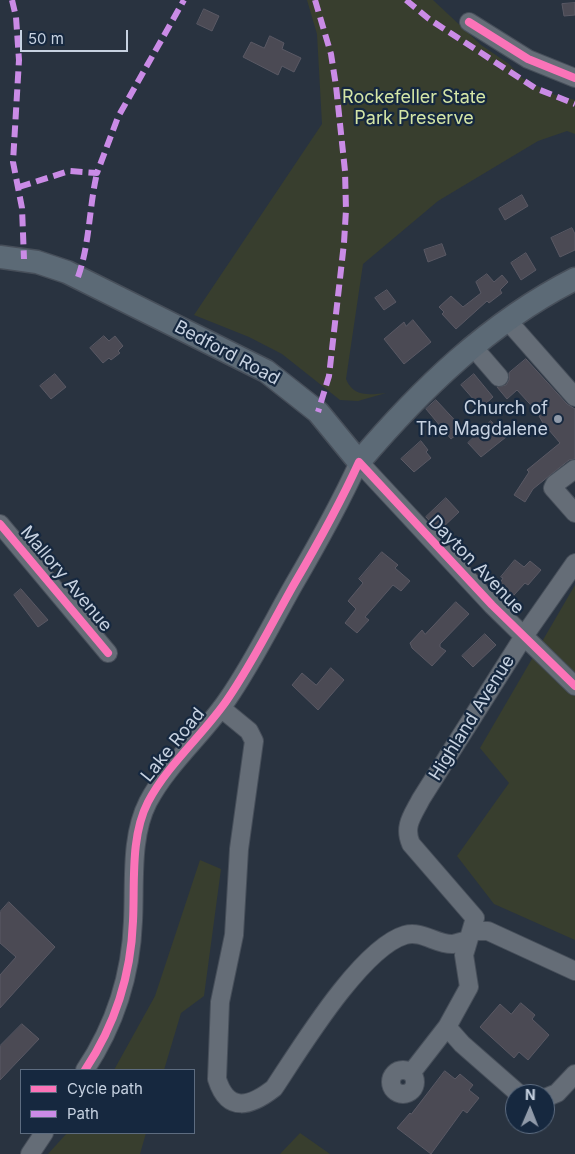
<!DOCTYPE html>
<html>
<head>
<meta charset="utf-8">
<style>
  body { margin:0 }
  #map { position:relative; width:575px; height:1154px; overflow:hidden; background:#293340; font-family:Inter,sans-serif }
  canvas { display:block }
  .legend { position:absolute; left:20px; top:1069px; width:175px; height:65px; box-sizing:border-box; background:#16283f; border:1px solid #5d6c80; margin:0; padding:6px 9px; list-style:none; font-size:15px; color:#c7d2e1 }
  .legend li { display:flex; align-items:center; gap:10px; height:25px }
  .legend b { width:25px; border:1px solid #5d6c80 }
  .north { position:absolute; left:505px; top:1084px; width:50px; height:50px; box-sizing:border-box; background:#16283f; border:1px solid #5d6c80; border-radius:50%; rotate:1deg; font-size:14px; font-weight:700; line-height:20px; text-align:center; color:#c7d2e1 }
  .north::after { content:''; display:block; margin:auto; width:18px; height:22px; background:#909aa9; clip-path:polygon(50% 0,100% 100%,50% 72%,0 100%) }
  .scale { position:absolute; left:20px; top:30px; width:108px; height:22px; box-sizing:border-box; border:2px solid #c7d2e1; border-top:0; padding-left:6px; font-size:15px; line-height:18px; white-space:nowrap; color:#c7d2e1; -webkit-text-stroke:4px #16283f; paint-order:stroke }
</style>
</head>
<body>
<div id="map">
<canvas width="575" height="1154"></canvas>
<ul class="legend">
<li><b style="height:6px;background:#fb73b8"></b>Cycle path</li>
<li><b style="height:6px;background:#ca8be6"></b>Path</li>
</ul>
<div class="north">N</div>
<div class="scale">50 m</div>
</div>
<script>
const ctx = document.querySelector('canvas').getContext('2d');
ctx.lineJoin = 'round';
function fill(path, color) { ctx.fillStyle = color; ctx.fill(path, 'evenodd'); }
function stroke(path, color, width, dash) { ctx.strokeStyle = color; ctx.lineWidth = width; ctx.lineCap = dash ? 'butt' : 'round'; ctx.setLineDash(dash || []); ctx.stroke(path); }
function write(font, color, halo, rows, align = 'center') {
  ctx.font = font + ' Inter,sans-serif'; ctx.lineWidth = 4.5; ctx.setLineDash([]); ctx.textBaseline = 'middle'; ctx.strokeStyle = halo; ctx.fillStyle = color; for (const [text, x, y, turn = 0] of rows) {
    ctx.save(); ctx.translate(x, y); ctx.rotate((+turn || 0) * Math.PI / 180); ctx.textAlign = isNaN(turn) ? turn : align; if (halo) ctx.strokeText(text, 0, 0); ctx.fillText(text, 0, 0); ctx.restore();
  }
}
const green = new Path2D(`
  M307 0H433L481 45 509 64 522 78 555 95 575 100V134L567 131 538 141 438 201 363 264 346 379C353 397 369 395 386 393L358 401 340 400 282 354 249 337 194 315 322 124 317 34Z
  M575 585V940L494 904 457 856 509 783 480 748Z
  M200 860 221 869 204 996 181 1013 164 1070H114L155 996Z
  M67 1133H146L140 1154H48Z
  M300 1133 330 1154H280Z`);
const building = new Path2D(`
  M575 3V15L564 16 562 4Z
  M204 9 219 16 212 31 197 24Z
  M270 36 284 43 282 49 301 58 294 72 282 66 278 75 243 57 251 42 264 48Z
  M522 195 528 206 505 220 499 209Z
  M572 228 575 234V250L560 257 551 238Z
  M442 244 446 255 428 262 424 250Z
  M526 253 536 270 521 280 511 263Z
  M487 274 494 282 502 275 508 282 500 290 502 293 489 303 487 301 456 329 442 314 444 312 439 307 451 296 463 307 481 293 476 282Z
  M387 290 396 302 384 310 375 298Z
  M413 320 431 342 404 364 384 339 404 322 406 326Z
  M104 336 109 341 115 336 123 346 118 351 120 353 111 360 109 358 103 363 90 348Z
  M526 359 567 404 575 409V459L569 460 549 476 533 489 525 502 514 495 529 472 527 470 560 443 543 423 539 416 540 415 517 390 507 399 497 387 506 385 509 380V373Z
  M55 374 66 387 51 399 40 386Z
  M474 374 493 397 481 408 461 385Z
  M436 400 463 429 451 439 426 409Z
  M491 421 506 437 481 457 468 443Z
  M421 441 428 450 426 452 431 458 414 472 401 459Z
  M446 498 459 512 439 531 426 517Z
  M382 552 398 565 395 568 410 581 401 591 393 585 365 617 369 620 357 633 345 623 356 609 348 601 363 583 359 579Z
  M515 560 524 567 530 561 541 570 528 585 525 583 514 595 500 583 503 578 501 577Z
  M21 589 48 620 38 627 14 595Z
  M456 602 469 614 440 644V647L446 651 432 666 412 648 410 643 422 630 425 634Z
  M485 634 496 645 473 667 462 656Z
  M331 668 344 680 318 710 292 685 302 673 316 685Z
  M9 902 55 947 0 1008V975L16 957 0 943V912Z
  M521 1003 535 1015 532 1019 549 1035 528 1060 519 1052 514 1058 480 1027 500 1004 511 1014Z
  M22 1024 39 1039 0 1080V1046Z
  M445 1071 455 1079 460 1074 473 1085 469 1090 479 1098 467 1113 463 1110 431 1154 397 1128 410 1113 411 1114Z`);
const minor = new Path2D(`
  M469 22 528 59 575 78
  M508 321 575 397
  M474 348 499 377
  M575 469 555 484 553 488 575 513
  M0 524 108 653
  M221 708 249 731 254 741 239 849 234 935 220 1002 217 1079C228 1114 251 1106 274 1088 300 1049 361 948 405 935 422 930 437 945 453 944 458 943 464 941 468 940
  M472 931H488L575 971
  M391 1082a12 12 0 1 1 24 0a12 12 0 1 1-24 0Z
  M85 1070C115 1025 131 975 133 921 135 883 130 837 148 802 168 764 203 735 227 700 252 664 271 625 293 586 317 545 339 506 359 462L492 605 575 686
  M412 1072 447 1027
  M519 1094 462 1044 447 1027 469 987 464 955 475 918 411 844C403 826 413 815 421 799L524 636 575 563
  M545 1098 557 1093 575 1074
  M30 1154 44 1133`);
const major = new Path2D(`
  M0 257 37 262 67 272 266 371 318 412 359 462C420 390 490 322 575 279`);
const quiet = new Path2D(`
  M12 0 16 17 19 60 13 162 22 208 24 259
  M315 0 331 54 336 86 345 171 346 210 344 243 329 376 318 412
  M406 0 429 19 535 88 575 104
  M19 187 69 171 97 173 118 117 184 0
  M78 277C90 243 89 207 97 173`);
const cycleway = new Path2D(`
  M469 22 528 59 575 78
  M0 524 108 653
  M85 1070C115 1025 131 975 133 921 135 883 130 837 148 802 168 764 203 735 227 700 252 664 271 625 293 586 317 545 339 506 359 462L492 605 575 686`);
const markers = [
  [558,419,5,"#909aa9"]
];
const parkNames = [
  ["Rockefeller State",414,98],
  ["Park Preserve",414,119]
];
const streetNames = [
  ["Bedford Road",227,353,28],
  ["Dayton Avenue",476,565,46],
  ["Mallory Avenue",66,579,50],
  ["Highland Avenue",472,718,-58],
  ["Lake Road",173,745,-51]
];
const poiNames = [
  ["Church of",548,409],
  ["The Magdalene",548,430]
];
fill(green, '#383e2e');
fill(building, '#4b4a54');
stroke(building, '#5a5964', 1);
stroke(minor, '#474f5a', 20);
stroke(major, '#474f5a', 25);
stroke(minor, '#656d77', 18);
stroke(major, '#5c6a76', 22);
stroke(quiet, '#ca8be6', 6, [12, 6]);
stroke(cycleway, '#fb73b8', 8);
for (const [x, y, r, color] of markers) { const dot = new Path2D(); dot.arc(x, y, r, 0, 2 * Math.PI); ctx.fillStyle = color; ctx.fill(dot); stroke(dot, '#16283f', 2); }
write('18px', '#d4e5a6', '#16283f', parkNames);
write('18px', '#c7d2e1', '#16283f', streetNames);
write('18px', '#c7d2e1', '#16283f', poiNames, 'right');
</script>
</body>
</html>
